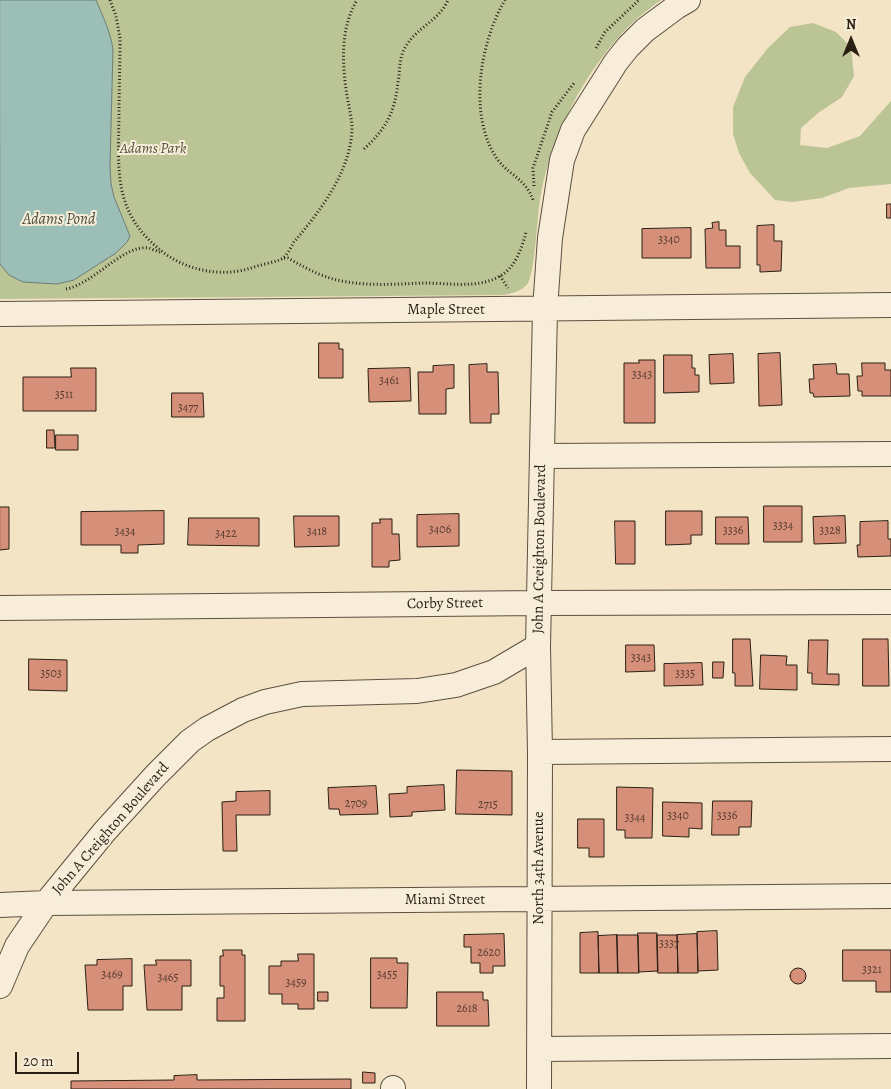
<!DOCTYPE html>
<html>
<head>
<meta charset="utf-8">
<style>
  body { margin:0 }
  #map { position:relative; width:891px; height:1089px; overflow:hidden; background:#f3e4c5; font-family:Alegreya,serif }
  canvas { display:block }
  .north { position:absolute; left:826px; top:15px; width:50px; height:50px; -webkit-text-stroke:4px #f7edd9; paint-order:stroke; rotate:0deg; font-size:14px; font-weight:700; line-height:20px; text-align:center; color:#2a1f13 }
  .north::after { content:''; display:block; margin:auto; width:18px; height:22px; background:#2a1f13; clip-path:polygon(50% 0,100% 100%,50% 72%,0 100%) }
  .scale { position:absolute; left:15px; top:1052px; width:64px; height:22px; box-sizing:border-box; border:2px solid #2a1f13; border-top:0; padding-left:6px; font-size:15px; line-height:18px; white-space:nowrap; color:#2a1f13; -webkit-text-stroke:4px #f7edd9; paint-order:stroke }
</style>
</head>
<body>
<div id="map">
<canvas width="891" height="1089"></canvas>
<div class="north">N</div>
<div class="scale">20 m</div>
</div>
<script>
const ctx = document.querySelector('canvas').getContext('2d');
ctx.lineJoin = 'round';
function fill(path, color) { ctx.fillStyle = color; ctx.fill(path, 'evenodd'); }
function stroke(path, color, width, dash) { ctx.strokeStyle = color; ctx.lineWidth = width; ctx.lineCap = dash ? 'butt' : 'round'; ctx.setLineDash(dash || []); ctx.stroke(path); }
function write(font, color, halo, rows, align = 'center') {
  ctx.font = font + ' Alegreya,serif'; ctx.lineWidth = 4; ctx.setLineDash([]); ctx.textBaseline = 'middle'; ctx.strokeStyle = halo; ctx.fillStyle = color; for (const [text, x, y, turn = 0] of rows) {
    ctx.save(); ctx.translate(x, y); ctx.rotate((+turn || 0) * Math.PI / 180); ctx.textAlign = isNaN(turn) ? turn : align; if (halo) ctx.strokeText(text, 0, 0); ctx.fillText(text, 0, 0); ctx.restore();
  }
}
const green = new Path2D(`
  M0 0H661C651 8 640 15 631 24 585 70 550 136 540 200 537 218 535 271 528 283 523 291 512 293 504 295L0 299Z
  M813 23 836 32 851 47 854 76 842 97 818 113 801 128 800 145 827 148 860 136 891 101V184L849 188 822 198 792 202 775 200 750 173 739 153 733 134V107L745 77 768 48 790 27Z`);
const water = new Path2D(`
  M0 0H96C103 17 110 31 113 49L110 166 111 184 114 197 130 236 127 242 116 253 74 280 57 284 23 282 9 275 0 264Z`);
const building = new Path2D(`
  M887 204H891V218H887Z
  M719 222V230H726V246H740V268H706L705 229 713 228 712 223Z
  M774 225V241H782L781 271 760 272V265H757V226Z
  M691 228V258H642V229Z
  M319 343H339V349H343V378H319Z
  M780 353 782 405 759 406 758 354Z
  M733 354 734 383 710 384 709 355Z
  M664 355H692V368H695V375H699V392L664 393Z
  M639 360H655V423H624V363H639Z
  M862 363H885V370H891V396H862V391H858L857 376H862Z
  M487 364V372H498L499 414H491V423H470L469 365Z
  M836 364 837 374H849L850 396 814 397 813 393H810L809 379H814L813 365Z
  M454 365V388L446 389V414H419L418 372H433V366Z
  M71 368H96V411H23V377H71Z
  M410 368 411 401 369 402 368 369Z
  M172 393H203L204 417H172Z
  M47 430H54L55 448H47Z
  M56 435H78V450H56Z
  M764 506H802V542H764Z
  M0 507H9V549L0 550Z
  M164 511V544L138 545V553H121V545H81V512Z
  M666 511H702V535H691V544L666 545Z
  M459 514V546L417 547V515Z
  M294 516H339V546L295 547Z
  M845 516 846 543 814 544 813 517Z
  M716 517H748L749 544H716Z
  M189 518H259V546L188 545Z
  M380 519H392V534H399L400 560 389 561V567H372V523H380Z
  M615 521H635V564H616Z
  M888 521V539H891V556L858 557 857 545H860V522Z
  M733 639H750L753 686H735V673H733Z
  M863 639H888L889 686H863Z
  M809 640H828L827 674H839V685L812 684V673H808Z
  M626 645H654L655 671 626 672Z
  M761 655 787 656 786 665H797V690L760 689Z
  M29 659 67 660V691L29 690Z
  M713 662H724L723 678H713Z
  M702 663 703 685 664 686V664Z
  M457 770 512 771V815L456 814Z
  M444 785 445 810 412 812V816L390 817 389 794 407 793V787Z
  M376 786 378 814 340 815 339 809H329L328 788Z
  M617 787 653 788 652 838H625V830H617Z
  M270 791V815H236L237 851H223L222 802 236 801V792Z
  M713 801H752L751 827H739V835H712Z
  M663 802 702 803V829L689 828V837L663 836Z
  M578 819H604V857H589V848H578Z
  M717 931 718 970 698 971 697 932Z
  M598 932 599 973H580V933Z
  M638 933H657L658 971 639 972Z
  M504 934 505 966H493V973H480V963H471V947H464V935Z
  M697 934 698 973H678L677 935Z
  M617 935 618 973H599L598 936Z
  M617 935H638L639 973H618Z
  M657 935H677L678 973H658Z
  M223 950H242V955H245V1021H217V998H224V986H220V956H223Z
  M843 950H891V992H876V981H843Z
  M298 954H314V1009H298V1004H282V994H269V966H281V961H298Z
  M371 958H397V963H408L407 1008H371Z
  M132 959V986H123V1010H88L85 965H97V960Z
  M156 960H191V986H182V1010H147L144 965H156Z
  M790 976a8 8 0 1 1 16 0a8 8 0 1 1-16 0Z
  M318 992H328V1001H318Z
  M437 992H483V1000H488L489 1026H437Z
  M363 1072 375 1073V1083H363Z
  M197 1075V1080L351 1079V1089H71V1081L174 1080V1076Z`);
const path = new Path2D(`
  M110 0 116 16 120 38C120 65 119 91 119 118 118 171 114 212 159 249 184 270 220 278 251 268 259 265 277 262 283 258 288 254 291 247 294 242 321 210 352 170 352 126 351 116 349 106 347 96 342 63 340 29 357 0
  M505 0C480 42 467 117 498 160 511 177 525 178 533 200
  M596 48 605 32 639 0
  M364 149C386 129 395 112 398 82 400 72 399 62 403 52 412 29 439 22 448 0
  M534 186 533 168 552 112 574 83
  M284 258H288C307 269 325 279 348 282 373 286 399 284 424 283 449 283 478 289 500 276 515 268 522 248 526 232
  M500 276 508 288
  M66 289C94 284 123 244 149 248 152 249 156 251 160 252`);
const minor = new Path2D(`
  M0 314 891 305
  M543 456 891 454
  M0 608 539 603 891 602
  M540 752 891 749
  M0 905 46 903 891 896
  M0 986 17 946 46 903 105 831 156 775 190 741 207 729 243 710 265 702 302 694 417 691 456 685 494 672 538 646
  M539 1049 891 1046
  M393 1089V1088
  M539 1089 540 752 538 646 545 309 550 238 562 160 573 130 616 62 628 47 645 30 676 7 688 0`);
const numberNames = [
  ["3340",669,240],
  ["3343",642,375],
  ["3461",389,381],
  ["3511",64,395],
  ["3477",188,408],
  ["3334",783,526],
  ["3406",440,530],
  ["3336",733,531],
  ["3328",830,531],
  ["3434",125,532],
  ["3418",317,532],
  ["3422",226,534],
  ["3343",641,658],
  ["3503",51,674],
  ["3335",685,674],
  ["2709",356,804],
  ["2715",488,805],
  ["3340",678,816],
  ["3336",727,816],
  ["3344",635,818],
  ["3337",669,944],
  ["2620",489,953],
  ["3321",872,970],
  ["3469",112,975],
  ["3455",387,975],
  ["3465",168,978],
  ["3459",296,983],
  ["2618",467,1009]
];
const parkNames = [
  ["Adams Park",153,149]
];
const streetNames = [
  ["Maple Street",446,310],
  ["John A Creighton Boulevard",540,549,-89],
  ["Corby Street",445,604,-1],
  ["John A Creighton Boulevard",111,829,-49],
  ["North 34th Avenue",539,868,-90],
  ["Miami Street",445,900]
];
const waterNames = [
  ["Adams Pond",59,220]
];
fill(green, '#bbc495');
fill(water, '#9bbeb7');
stroke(water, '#6e7e75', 1);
fill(building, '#d6907a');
stroke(building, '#2a1f13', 1);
stroke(minor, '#5c5040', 26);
stroke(path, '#2a1f13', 3, [1, 2.5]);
stroke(minor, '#f7edd9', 24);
write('12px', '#553b2d', null, numberNames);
write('italic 15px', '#56513a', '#f7edd9', parkNames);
write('15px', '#2a1f13', '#f7edd9', streetNames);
write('italic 16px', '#4c4f44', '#f7edd9', waterNames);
</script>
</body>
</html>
